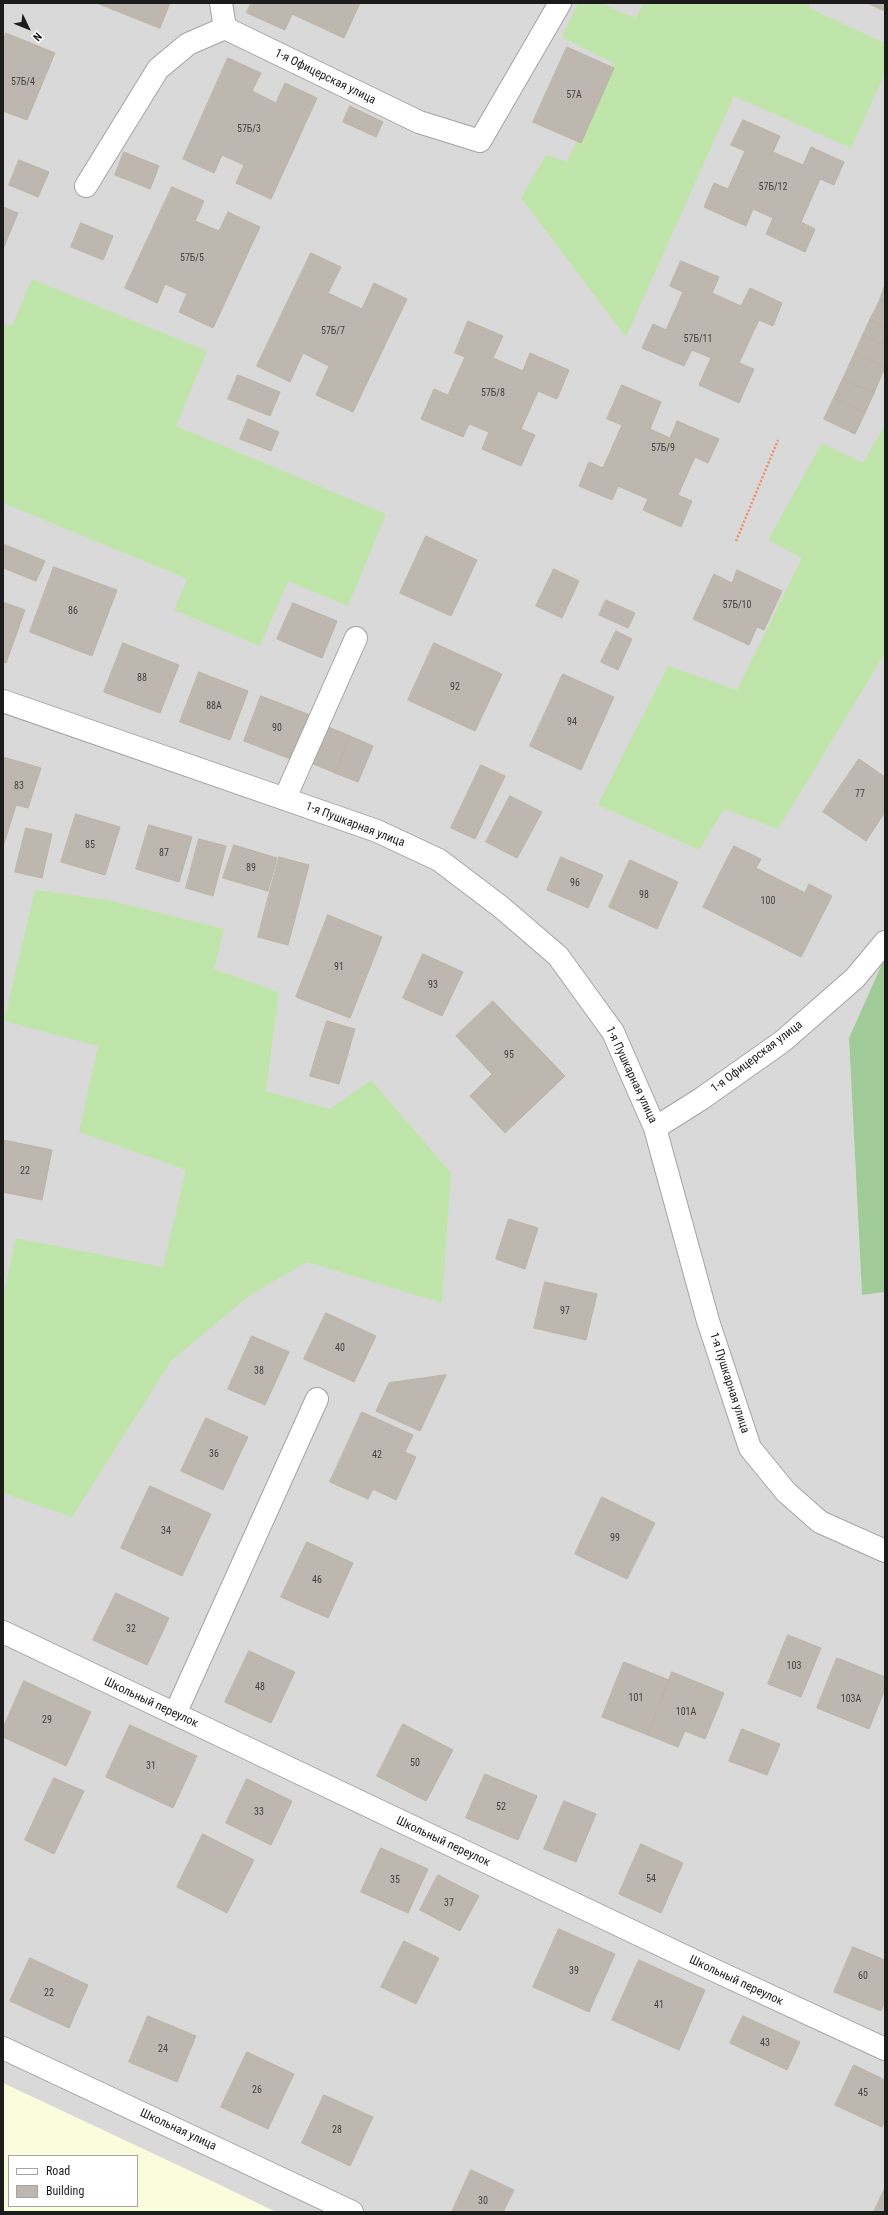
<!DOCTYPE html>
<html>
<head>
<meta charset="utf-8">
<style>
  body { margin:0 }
  #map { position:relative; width:888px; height:2215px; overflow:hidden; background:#edebe2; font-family:"Roboto Condensed",sans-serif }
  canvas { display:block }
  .frame { position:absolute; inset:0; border:4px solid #1c1c1c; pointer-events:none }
  .legend { position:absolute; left:8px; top:2155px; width:130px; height:52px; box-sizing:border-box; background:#fff; border:1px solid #a4a4a4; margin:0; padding:5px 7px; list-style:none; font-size:12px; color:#1c1c1c }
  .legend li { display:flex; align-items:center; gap:8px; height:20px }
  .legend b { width:20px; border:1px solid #a4a4a4 }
  .north { position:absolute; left:8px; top:8px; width:40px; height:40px; -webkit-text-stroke:3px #fff; paint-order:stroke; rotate:133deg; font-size:11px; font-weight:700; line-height:16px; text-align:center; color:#1c1c1c }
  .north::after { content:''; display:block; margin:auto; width:14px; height:18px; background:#1c1c1c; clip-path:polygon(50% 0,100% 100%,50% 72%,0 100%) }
</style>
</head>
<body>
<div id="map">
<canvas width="888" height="2215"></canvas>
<div class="frame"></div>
<ul class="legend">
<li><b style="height:5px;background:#fff"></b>Road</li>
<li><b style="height:11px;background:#bdb7af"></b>Building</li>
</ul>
<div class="north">N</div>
</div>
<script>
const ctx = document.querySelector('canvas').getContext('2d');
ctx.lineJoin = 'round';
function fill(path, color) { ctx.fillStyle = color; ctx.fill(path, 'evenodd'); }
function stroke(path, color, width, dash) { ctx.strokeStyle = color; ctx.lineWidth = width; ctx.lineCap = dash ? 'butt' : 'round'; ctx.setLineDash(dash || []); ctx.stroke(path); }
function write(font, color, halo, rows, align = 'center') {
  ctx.font = font + ' "Roboto Condensed",sans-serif'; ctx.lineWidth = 3; ctx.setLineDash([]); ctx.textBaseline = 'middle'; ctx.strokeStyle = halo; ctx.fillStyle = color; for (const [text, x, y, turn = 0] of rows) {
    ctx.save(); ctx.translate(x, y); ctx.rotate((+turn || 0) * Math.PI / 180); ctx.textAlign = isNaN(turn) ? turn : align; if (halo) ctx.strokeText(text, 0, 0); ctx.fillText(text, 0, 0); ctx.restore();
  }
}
const residential = new Path2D(`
  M3 3H885V957L849 1038 862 1295 885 1292V2212H3ZM9 2156H137V2206H9Z`);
const education = new Path2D(`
  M3 2083 216 2183 276 2212H3ZM9 2156H137V2206H9Z`);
const grass = new Path2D(`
  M578 3H600L636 18 643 3H810L809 8 885 43V73L851 148 734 96 626 337 521 198 546 155 567 162 613 63 562 37Z
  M32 279 207 351 176 426 386 514 348 606 288 581 260 646 174 610 187 579 3 503V323L12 326Z
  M885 425V653L778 829 724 809 699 850 598 805 668 666 737 690 802 558 768 540 822 443 863 463Z
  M35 890 108 900 224 929 214 969 279 992 266 1091 330 1109 371 1080 451 1173 442 1303 307 1262 250 1295 171 1361 72 1517 3 1493V1296L16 1238 163 1267 186 1170 79 1132 98 1046 4 1021Z`);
const forest = new Path2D(`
  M885 957V1292L862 1295 849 1038Z`);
const building = new Path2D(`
  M97 3H170L160 28Z
  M251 3H360L344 38 292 14 285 30 247 13Z
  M868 3H885V11Z
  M6 33 55 53 27 120 3 111V40Z
  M567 47 614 68 581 143 533 122Z
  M228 58 261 73 252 91 276 103 285 83 317 98 271 199 236 183 244 165 222 155 214 173 183 159Z
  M350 106 383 122 376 137 343 122Z
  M743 120 780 136 773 152 803 165 811 147 844 162 834 185 820 179 801 222 815 229 805 252 766 234 773 218 753 209 746 226 704 207 714 183 728 189 745 151 731 145Z
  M124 152 159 166 150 189 115 175Z
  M19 160 49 172 38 197 9 185Z
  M172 187 204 201 195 221 219 231 228 212 260 227 213 328 179 312 187 294 165 284 157 303 125 288Z
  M3 207 18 213 3 249Z
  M81 223 113 236 103 260 71 247Z
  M311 253 341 267 328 293 362 309 374 283 407 299 353 412 316 395 329 366 303 353 290 382 257 366Z
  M681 261 719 277 712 293 741 306 750 288 782 303 773 326 759 320 739 363 754 369 739 403 699 385 711 358 692 350 684 366 642 348 653 324 666 330 683 292 670 286Z
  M885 285V302L880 300Z
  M880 300 885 302V327L870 320Z
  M870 320 885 327V345L863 335Z
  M468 321 503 336 493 358 523 371 530 353 569 370 557 399 538 391 521 429 535 435 521 466 482 449 489 432 469 424 463 437 421 419 434 389 448 395 465 357 455 353Z
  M863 335 885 345V367L855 353Z
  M855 353 885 367 874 393 843 379Z
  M238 375 280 392 270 416 228 399Z
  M843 379 874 393 865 413 834 398Z
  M622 385 661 402 650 429 670 438 677 421 719 439 708 463 695 457 678 495 692 501 681 527 643 510 648 499 618 486 612 500 579 486 589 462 603 468 622 425 607 419Z
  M834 398 865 413 855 434 824 419Z
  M248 419 279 432 271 451 240 439Z
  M426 536 477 560 451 616 400 593Z
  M3 544 45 561 36 581 3 568Z
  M54 567 117 590 92 656 30 632Z
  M554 569 579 581 562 618 536 606Z
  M737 570 782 591 764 630 757 627 749 645 693 619 714 574 732 583Z
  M606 600 635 613 628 628 599 615Z
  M3 602 25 610 6 663 3 662Z
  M293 603 337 621 322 658 277 639Z
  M616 631 632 639 618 670 601 662Z
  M123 643 179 665 160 713 104 692Z
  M434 643 502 674 475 731 408 700Z
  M199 672 248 691 230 740 180 722Z
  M563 674 614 697 581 770 530 746Z
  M261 696 310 715 293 760 244 741Z
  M326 726 350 736 335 773 311 763Z
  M350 736 373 746 358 782 335 773Z
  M3 757 41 768 28 808 16 805 3 847Z
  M859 759 885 777V812L866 841 823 812Z
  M481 765 505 776 475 839 451 828Z
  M510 796 542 812 517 858 486 842Z
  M76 814 120 827 105 875 61 862Z
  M149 825 192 837 179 882 136 869Z
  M26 828 52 834 42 878 15 872Z
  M199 839 226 846 213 896 186 888Z
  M234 845 277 858 268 891 223 878Z
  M734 846 761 859 756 868 805 893 809 884 832 896 801 957 703 907Z
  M279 857 309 865 288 945 258 937Z
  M561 857 603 875 588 908 547 890Z
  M630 860 678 882 657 929 609 907Z
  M328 915 382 937 350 1018 296 997Z
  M423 954 463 972 442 1016 403 998Z
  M493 1001 565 1076 505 1133 470 1096 492 1074 456 1036Z
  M327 1021 355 1029 339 1084 310 1076Z
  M3 1140 52 1150 42 1200 3 1192Z
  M509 1219 538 1228 525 1269 496 1259Z
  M545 1282 597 1294 586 1340 534 1328Z
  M326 1313 376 1336 354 1382 304 1359Z
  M252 1336 289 1352 265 1405 228 1389Z
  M446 1375 420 1431 376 1411 389 1383Z
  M362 1412 413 1435 405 1452 416 1457 396 1500 373 1489 368 1499 330 1482Z
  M206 1418 248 1437 223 1490 181 1471Z
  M150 1486 211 1514 182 1576 121 1548Z
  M602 1497 655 1523 627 1579 575 1554Z
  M307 1542 353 1563 328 1618 281 1597Z
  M116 1593 169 1618 147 1665 93 1640Z
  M788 1635 821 1648 801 1697 768 1684Z
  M249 1651 295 1672 271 1723 225 1702Z
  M837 1658 885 1677V1689L869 1729 817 1708Z
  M624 1662 669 1680 648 1735 602 1717Z
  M672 1672 724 1693 705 1739 685 1731 678 1747 648 1735Z
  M24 1681 91 1712 66 1766 3 1737V1728Z
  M403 1724 453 1750 426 1801 377 1776Z
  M130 1725 197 1756 173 1808 106 1777Z
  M742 1729 780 1744 767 1775 729 1761Z
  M485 1774 537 1796 518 1840 466 1818Z
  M54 1778 84 1791 54 1854 25 1840Z
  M247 1779 292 1801 271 1845 226 1823Z
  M564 1801 596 1814 576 1862 544 1849Z
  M203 1834 254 1860 227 1913 177 1887Z
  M641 1844 683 1863 661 1913 619 1894Z
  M381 1848 428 1869 408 1913 361 1892Z
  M438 1875 479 1896 460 1931 420 1910Z
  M559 1929 615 1954 589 2012 533 1987Z
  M404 1941 439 1958 416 2004 381 1987Z
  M853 1947 885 1960V2002L881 2011 834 1992Z
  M30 1958 88 1985 69 2028 10 2001Z
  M639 1960 705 1990 679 2050 612 2020Z
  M148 2016 196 2036 177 2082 129 2062Z
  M743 2016 800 2042 787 2070 730 2043Z
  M247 2052 294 2074 268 2129 221 2107Z
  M854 2065 885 2080V2120L882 2127 835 2105Z
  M324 2095 373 2117 350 2166 302 2143Z
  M471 2170 514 2190 503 2212H452Z
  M885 2188V2212H874Z`);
const path = new Path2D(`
  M736 541 778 440`);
const minor = new Path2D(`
  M221 3 225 28
  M86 186 158 69 188 44 225 28 419 122 480 141 560 3
  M3 701 377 831 439 860 501 907 558 956 613 1032 655 1128 708 1321 750 1448 786 1492 820 1522 885 1551
  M285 798 356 638
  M655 1128 701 1099 783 1041 855 978 885 942
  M3 1632 705 1966 885 2049
  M175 1714 317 1399
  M3 2048 352 2212`);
const numberNames = [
  ["57Б/4",23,82],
  ["57А",574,95],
  ["57Б/3",249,129],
  ["57Б/12",773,187],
  ["57Б/5",192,258],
  ["57Б/7",333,331],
  ["57Б/11",698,339],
  ["57Б/8",493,393],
  ["57Б/9",663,448],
  ["57Б/10",737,605],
  ["86",73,611],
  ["88",142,678],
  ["92",455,687],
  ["88А",214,706],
  ["94",572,722],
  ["90",277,728],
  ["83",19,786],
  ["77",860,794],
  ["85",90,845],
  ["87",164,853],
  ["89",251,868],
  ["96",575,883],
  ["98",644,895],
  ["100",768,901],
  ["91",339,967],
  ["93",433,985],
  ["95",509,1055],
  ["22",25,1171],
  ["97",565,1311],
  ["40",340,1348],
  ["38",259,1371],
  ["36",214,1454],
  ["42",377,1455],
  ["34",166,1531],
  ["99",615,1538],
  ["46",317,1580],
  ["32",131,1629],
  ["103",794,1666],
  ["48",260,1687],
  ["101",636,1698],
  ["103А",851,1699],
  ["101А",686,1712],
  ["29",47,1720],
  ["50",415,1763],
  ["31",151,1766],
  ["52",501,1807],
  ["33",259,1812],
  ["54",651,1879],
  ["35",395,1880],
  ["37",449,1903],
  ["39",574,1971],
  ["60",863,1976],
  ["22",49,1993],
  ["41",659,2005],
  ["43",765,2043],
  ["24",163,2049],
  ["26",257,2090],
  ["45",863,2093],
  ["28",337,2130],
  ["30",483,2201]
];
const streetNames = [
  ["1-я Офицерская улица",325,77,26],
  ["1-я Пушкарная улица",355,825,21],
  ["1-я Офицерская улица",757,1057,-37],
  ["1-я Пушкарная улица",631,1075,65],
  ["1-я Пушкарная улица",729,1383,72],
  ["Школьный переулок",151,1703,25],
  ["Школьный переулок",443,1842,25],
  ["Школьный переулок",736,1981,25],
  ["Школьная улица",178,2130,25]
];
fill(residential, '#dad9d9');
fill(education, '#f9fddb');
fill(grass, '#c0e5aa');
fill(forest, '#a1cb98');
fill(building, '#bdb7af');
stroke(building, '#beb3a5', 1);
stroke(minor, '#a3a3a3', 24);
stroke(path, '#f38c6d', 2.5, [2, 2]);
stroke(minor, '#fff', 22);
write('10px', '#444341', null, numberNames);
write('12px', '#1c1c1c', '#fff', streetNames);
</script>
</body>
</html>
